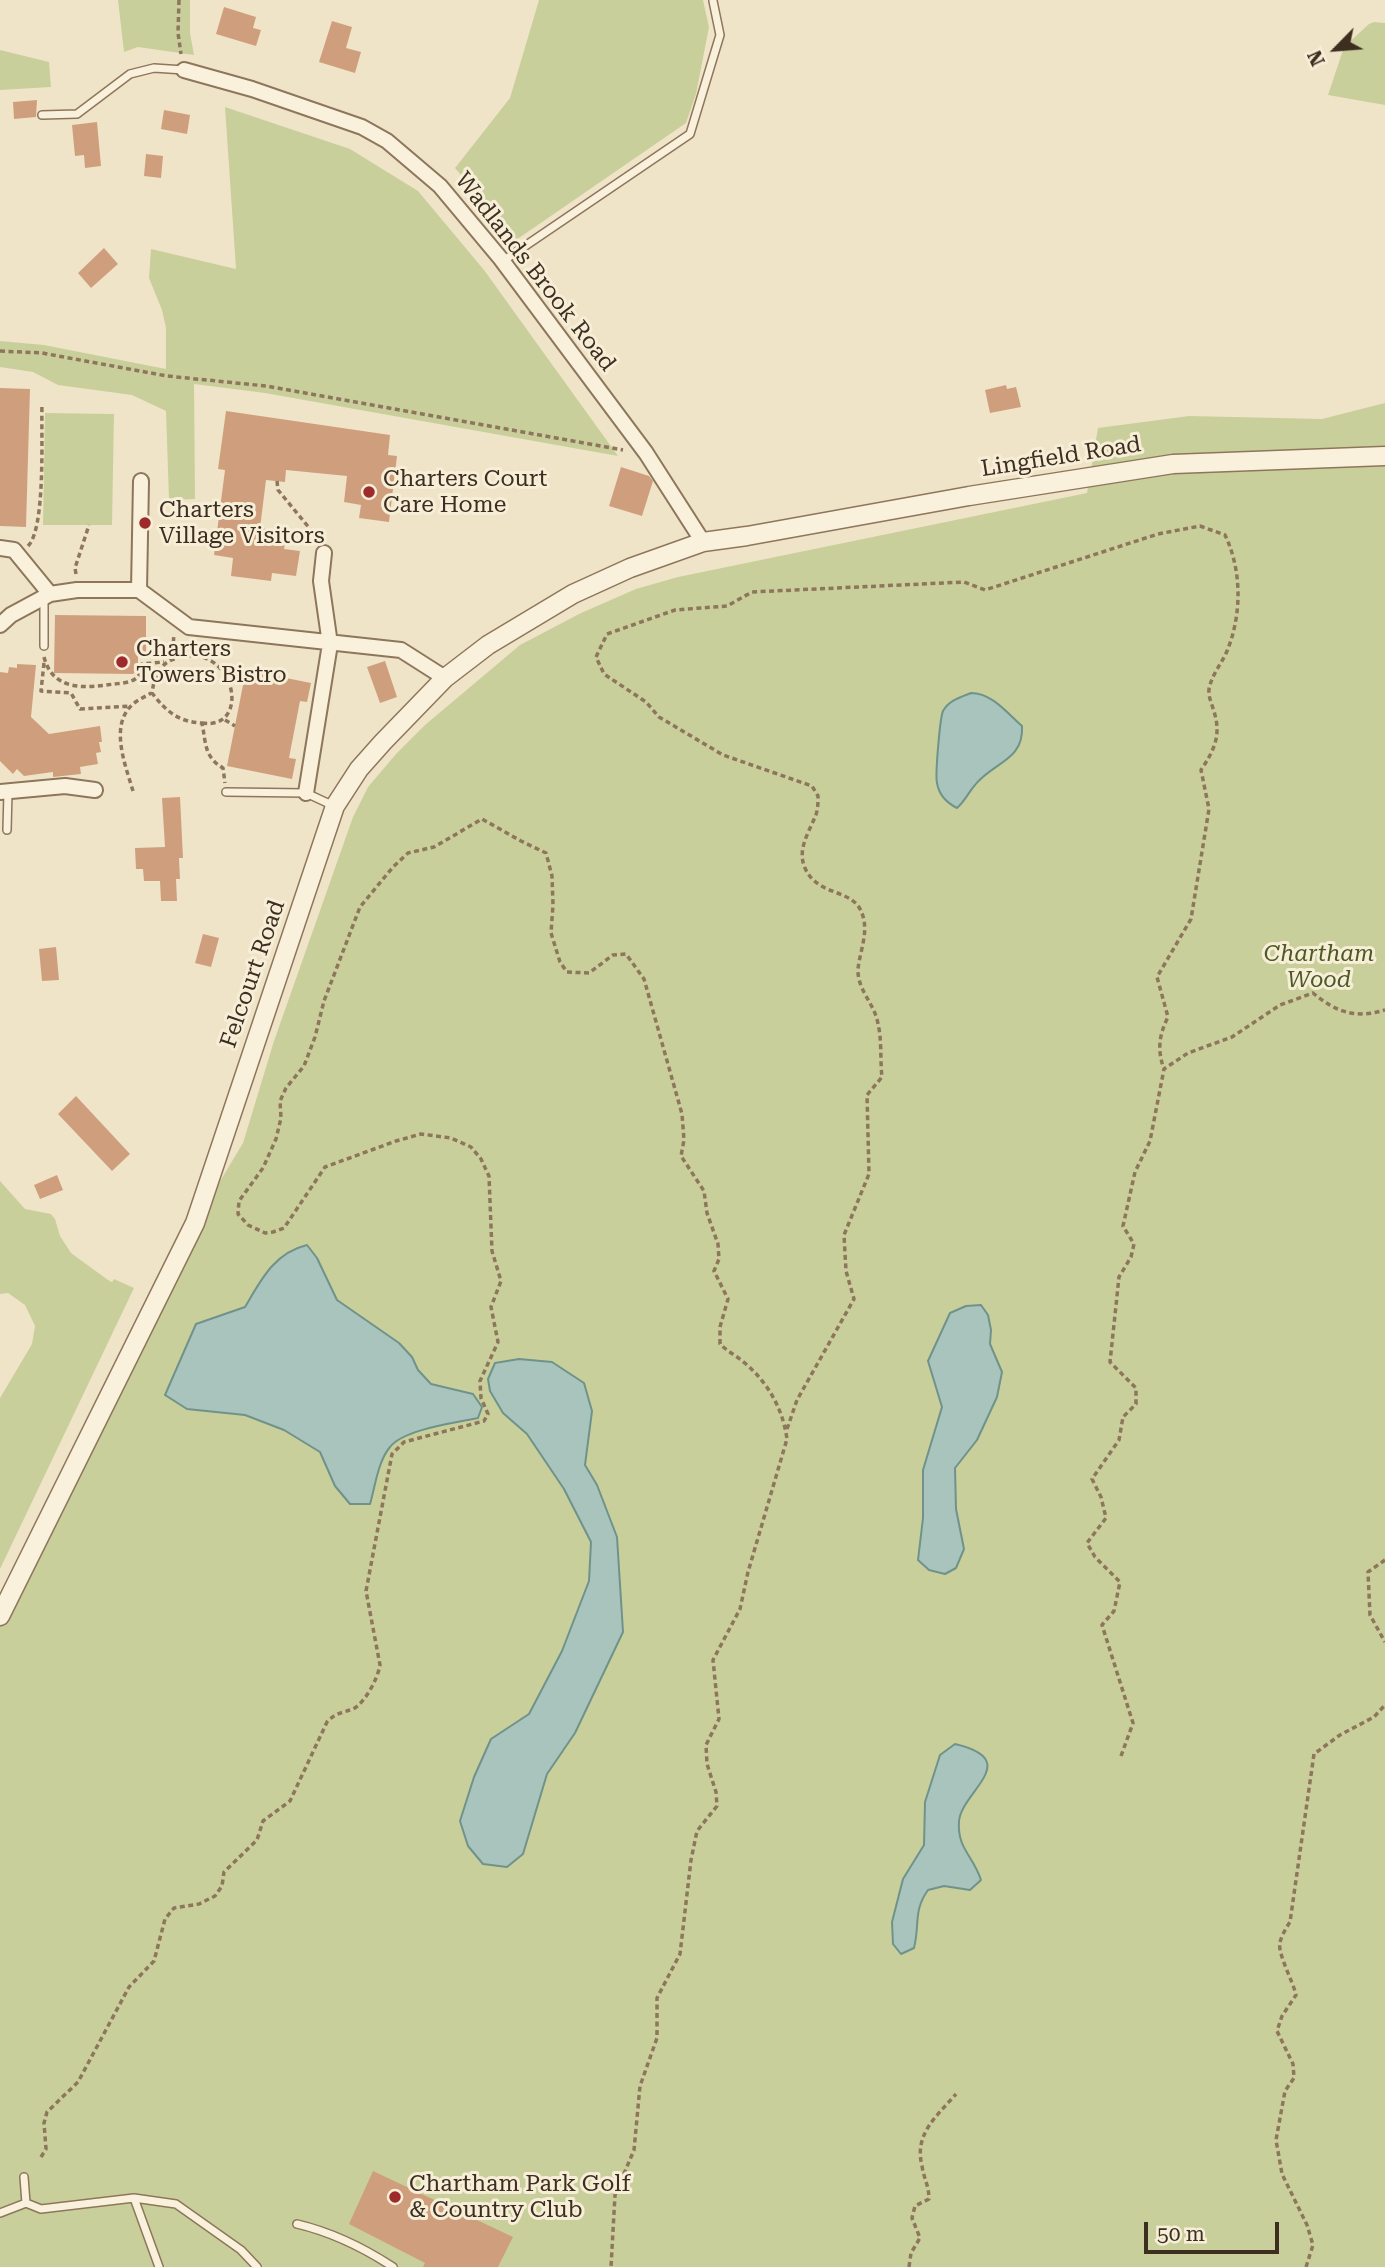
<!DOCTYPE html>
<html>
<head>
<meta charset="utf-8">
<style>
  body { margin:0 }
  #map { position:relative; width:1385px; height:2267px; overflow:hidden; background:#f0e4c8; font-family:"Roboto Serif",serif }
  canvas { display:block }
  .north { position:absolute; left:1301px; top:14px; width:70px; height:70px; -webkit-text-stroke:5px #f7eed8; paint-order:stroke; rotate:245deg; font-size:19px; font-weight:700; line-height:28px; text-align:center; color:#3d2e20 }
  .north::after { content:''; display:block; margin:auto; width:24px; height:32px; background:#3d2e20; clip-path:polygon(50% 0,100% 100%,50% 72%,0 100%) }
  .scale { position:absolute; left:1144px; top:2222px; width:135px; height:32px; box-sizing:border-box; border:4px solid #3d2e20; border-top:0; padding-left:9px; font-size:21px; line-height:24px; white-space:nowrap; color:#3d2e20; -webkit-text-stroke:5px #f7eed8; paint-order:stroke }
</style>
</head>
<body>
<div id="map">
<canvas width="1385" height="2267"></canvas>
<div class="north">N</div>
<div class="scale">50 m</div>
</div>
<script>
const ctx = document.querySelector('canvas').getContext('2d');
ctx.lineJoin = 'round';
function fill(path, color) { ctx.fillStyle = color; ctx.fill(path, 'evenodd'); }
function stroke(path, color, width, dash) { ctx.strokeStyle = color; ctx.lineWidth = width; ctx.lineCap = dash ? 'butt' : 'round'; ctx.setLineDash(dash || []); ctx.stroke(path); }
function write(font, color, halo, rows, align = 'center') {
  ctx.font = font + ' "Roboto Serif",serif'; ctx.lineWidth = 6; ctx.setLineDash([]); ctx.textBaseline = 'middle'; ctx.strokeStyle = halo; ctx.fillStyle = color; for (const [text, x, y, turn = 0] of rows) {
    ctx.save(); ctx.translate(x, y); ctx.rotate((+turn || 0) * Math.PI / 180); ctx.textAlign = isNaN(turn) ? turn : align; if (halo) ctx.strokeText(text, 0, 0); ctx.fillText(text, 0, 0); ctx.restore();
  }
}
const green = new Path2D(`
  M118 0H190V33L194 55 138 47 124 52Z
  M539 0H703L709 27 696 94 686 123 516 240 455 168 510 98Z
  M1374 22 1385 23V105L1328 95 1344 47 1369 24Z
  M0 50 49 62 51 87 0 90Z
  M225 107 350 149 418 191 484 270 618 456 265 393 194 384 195 499 169 500 166 411 132 395 58 385 33 372 0 367V341L44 345 166 369V328L162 310 149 278 151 249 236 269Z
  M1385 403V2267H0V1616L195 1223 243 1143 274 1041 353 817 368 787 396 754 425 725 520 645 581 613 636 589 678 577 1087 493 1098 428 1189 416 1322 419Z
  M45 413 114 414 112 525H43Z
  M0 1181 25 1209 51 1214 55 1219 60 1236 71 1253 108 1280 112 1282 114 1279 134 1288 0 1569V1398L32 1344 35 1326 25 1305 8 1293 0 1294Z`);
const water = new Path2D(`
  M971 693C992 693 1007 713 1022 726 1024 761 993 762 975 785 968 793 965 801 957 808 947 803 939 795 937 783 935 775 940 718 943 711 949 700 961 697 971 693Z
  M307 1245 317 1258 337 1300 399 1343 412 1357 418 1370 431 1384 473 1394 482 1407 478 1418C456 1423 404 1429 390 1447 378 1461 375 1487 370 1504H350L335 1486 320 1452 284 1430 245 1415 187 1409 165 1395 196 1324 245 1307C261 1280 274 1253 307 1245Z
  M981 1305 988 1315 991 1330 990 1344 1002 1372 997 1397 977 1440 955 1468 956 1509 964 1549 956 1568 945 1574 929 1570 918 1560 923 1518V1470L942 1407 928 1361 950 1313 966 1306Z
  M519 1359 552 1362 584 1383 592 1411 585 1465 597 1485 617 1537 623 1632 575 1733 547 1774 523 1854 507 1867 483 1864 468 1846 460 1821 474 1777 491 1739 529 1714 562 1651 589 1581 591 1542 564 1489 527 1434 503 1413 490 1391 488 1379 495 1363Z
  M955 1744C1024 1760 962 1791 959 1821 957 1849 973 1855 981 1880L970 1890 944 1886 928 1890C913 1911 920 1924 914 1948L901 1954 893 1944 892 1922 903 1879 924 1845 925 1802 940 1755Z`);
const building = new Path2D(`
  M224 7 256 17 253 28 261 30 256 46 216 34Z
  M332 21 352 27 346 48 361 52 355 73 319 62Z
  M37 100 36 117 14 119 13 102Z
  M164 110 190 115 187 134 161 129Z
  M97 122 101 166 85 168 84 155 75 156 72 125Z
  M146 154 163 156 161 178 144 176Z
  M104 248 118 264 91 288 78 273Z
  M1006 385 1007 389 1016 387 1021 407 990 413 985 390Z
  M0 388 30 389 26 527 0 526Z
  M226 411 390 435 388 455 397 456 389 522 359 518 361 505 344 502 347 476 286 470 285 482 266 480 260 528 287 532 284 549 300 551 296 576 272 573 271 581 231 576 233 558 214 555 225 470 218 469Z
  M621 467 649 476 653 481 642 516 609 506Z
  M55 615 146 616V653H138V670L133 674 54 673Z
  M385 661 397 697 380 703 367 667Z
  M17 664 36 665 31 717 49 734 100 726 102 742H99L101 752 96 753 98 764 80 767 81 774 53 777V772L24 776 17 769 13 774 0 761V672L8 673 9 667 17 668Z
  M246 670 311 683 307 702 300 701 289 758 296 759 292 779 227 766Z
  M180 797 183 858H179L180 879H176L177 901H161L160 881H144L143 869H136L135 848 165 847 162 798Z
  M203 934 219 938 211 967 195 963Z
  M56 947 59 980 42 981 39 949Z
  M76 1096 130 1154 112 1171 58 1114Z
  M57 1175 63 1190 40 1199 34 1185Z
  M373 2171 513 2237 498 2267H423L425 2263 349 2224Z`);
const path = new Path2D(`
  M179 0 178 33 181 54
  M0 351 42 353 167 376 266 386 623 450
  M277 481 278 490 320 541
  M28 546C46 528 41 432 42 404
  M76 574 75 568 89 525
  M44 657C53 692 86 688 114 684 122 683 134 683 139 675 141 671 141 667 142 664L164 662
  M172 659 174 634
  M44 663 41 691 71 693 80 709 130 706
  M225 720 235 726
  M202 723C254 731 234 637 174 659 159 664 154 678 152 693 166 711 178 722 202 723 206 743 204 757 223 768L225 783
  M133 791C126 767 109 726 132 705 137 700 145 697 151 693
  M787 1429 797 1400 854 1299 846 1271 844 1235 869 1174 867 1095 882 1077C880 1060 882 1040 878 1024 875 1004 857 990 858 969 860 950 870 930 861 911 852 889 817 896 805 868 797 850 808 834 815 817 818 811 818 803 818 796L812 786 723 755 659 717 646 702 604 674 596 657 607 634 675 610 727 606 752 592 964 582 985 590 1158 534 1200 526 1225 535C1242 570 1242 615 1227 651 1221 665 1212 674 1209 689 1208 698 1213 706 1215 715 1221 737 1213 752 1201 770L1209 809 1191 919 1157 977 1168 1017C1159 1035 1157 1050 1164 1069
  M1385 1560 1368 1572 1370 1615 1385 1642
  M1121 1756 1133 1723 1102 1625 1114 1611 1120 1582 1095 1557 1087 1543 1106 1518 1101 1497 1092 1479 1119 1440 1123 1417 1136 1404V1388L1110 1362 1119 1277 1131 1257 1134 1244 1123 1226 1135 1172 1150 1141 1164 1069 1188 1053 1232 1037 1280 1005 1313 993C1336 1012 1355 1019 1385 1010
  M41 2157 46 2149 44 2123 47 2112 78 2082 129 1987 154 1961 165 1919 174 1908 199 1904 215 1896 222 1886 224 1872 257 1840 263 1821 290 1801 327 1722C335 1713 342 1713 353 1709 365 1703 378 1678 380 1665L366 1591 392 1454 404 1442 484 1421 488 1414 481 1398 480 1381 498 1342 491 1307 501 1281 492 1251 489 1176 481 1159 471 1147 451 1138 421 1134 396 1141 325 1167 284 1228 273 1232 265 1233 248 1225 238 1214 239 1201 263 1168 276 1139 281 1118 280 1101 286 1088 304 1066 315 1037 324 1001 360 907 393 867 408 853 434 847 482 819 521 841 546 853 552 876 553 905 551 933 560 962 567 972 589 973 613 955 626 954 644 979 682 1114 684 1140 681 1156 704 1191 707 1213 718 1244 719 1259 714 1271 728 1299 720 1327V1344C728 1352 737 1356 746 1364 769 1384 783 1410 787 1439L748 1572 740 1609 713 1660 719 1719 706 1745 707 1764 716 1792 717 1806 697 1831 691 1860 680 1954 657 1998V2038L640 2086 634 2150 615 2195 611 2267
  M909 2267 911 2253 920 2238 912 2218 915 2206 929 2199C929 2186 924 2179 922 2166 914 2134 936 2117 956 2094
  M1306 2267 1313 2245 1307 2225 1282 2174 1276 2140 1285 2091 1294 2078 1293 2064 1277 2031 1282 2016 1296 1995C1293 1981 1277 1953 1280 1942 1282 1935 1286 1928 1290 1922L1314 1754 1340 1735 1374 1717 1385 1705`);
const service = new Path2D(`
  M42 115 77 114 130 74 154 68 184 70
  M503 261 690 134 720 35 713 1
  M44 597V646
  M226 792 306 793 334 806
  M7 830 8 792
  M24 2177 26 2203 41 2209 134 2198 176 2204 241 2250 257 2267
  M134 2198 159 2267
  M0 2213 26 2203
  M297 2224C331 2232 364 2248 393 2267`);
const minor = new Path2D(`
  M184 70 252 89 362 127 387 141 440 186 501 259 646 453 703 542
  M0 548 14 550 50 594
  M139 590 141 481
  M0 625 11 615 50 594 77 590H139L189 627 401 650 445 678
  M0 792 65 786 95 790
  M306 793 330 644 321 581 324 553`);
const tertiary = new Path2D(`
  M0 1616 195 1223 335 806 359 769 383 742 445 678 488 645 573 594 630 568 703 542 747 536 969 496 1173 464 1385 456`);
const markers = [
  [369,492,7,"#9e2a2b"],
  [145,523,7,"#9e2a2b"],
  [122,662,7,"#9e2a2b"],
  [395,2197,7,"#9e2a2b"]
];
const streetNames = [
  ["Wadlands Brook Road",535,272,52],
  ["Lingfield Road",1061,457,-9],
  ["Felcourt Road",253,974,-71]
];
const poiNames = [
  ["Charters Court",383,479],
  ["Care Home",383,505],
  ["Charters",159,510],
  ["Village Visitors",159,536],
  ["Charters",136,649],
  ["Towers Bistro",136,675],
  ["Chartham Park Golf",409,2184],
  ["& Country Club",409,2210]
];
const parkNames = [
  ["Chartham",1319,954],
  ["Wood",1319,980]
];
fill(green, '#c9cf9b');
fill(water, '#a9c4bc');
stroke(water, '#6f938a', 2);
fill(building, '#cf9f7d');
stroke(service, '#8d765c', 10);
stroke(minor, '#8d765c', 18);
stroke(tertiary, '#8d765c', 21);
stroke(path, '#8d765c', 3.5, [5, 3.5]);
stroke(service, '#faf1dc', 7);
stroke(minor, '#faf1dc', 14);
stroke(tertiary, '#faf1dc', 18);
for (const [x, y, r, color] of markers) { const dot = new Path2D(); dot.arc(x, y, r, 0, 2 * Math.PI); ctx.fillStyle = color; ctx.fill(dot); stroke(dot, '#f7eed8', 2.5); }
write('23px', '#3d2e20', '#f7eed8', streetNames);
write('23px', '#3d2e20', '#f7eed8', poiNames, 'left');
write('italic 23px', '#4d5a26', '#f7eed8', parkNames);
</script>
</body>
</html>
